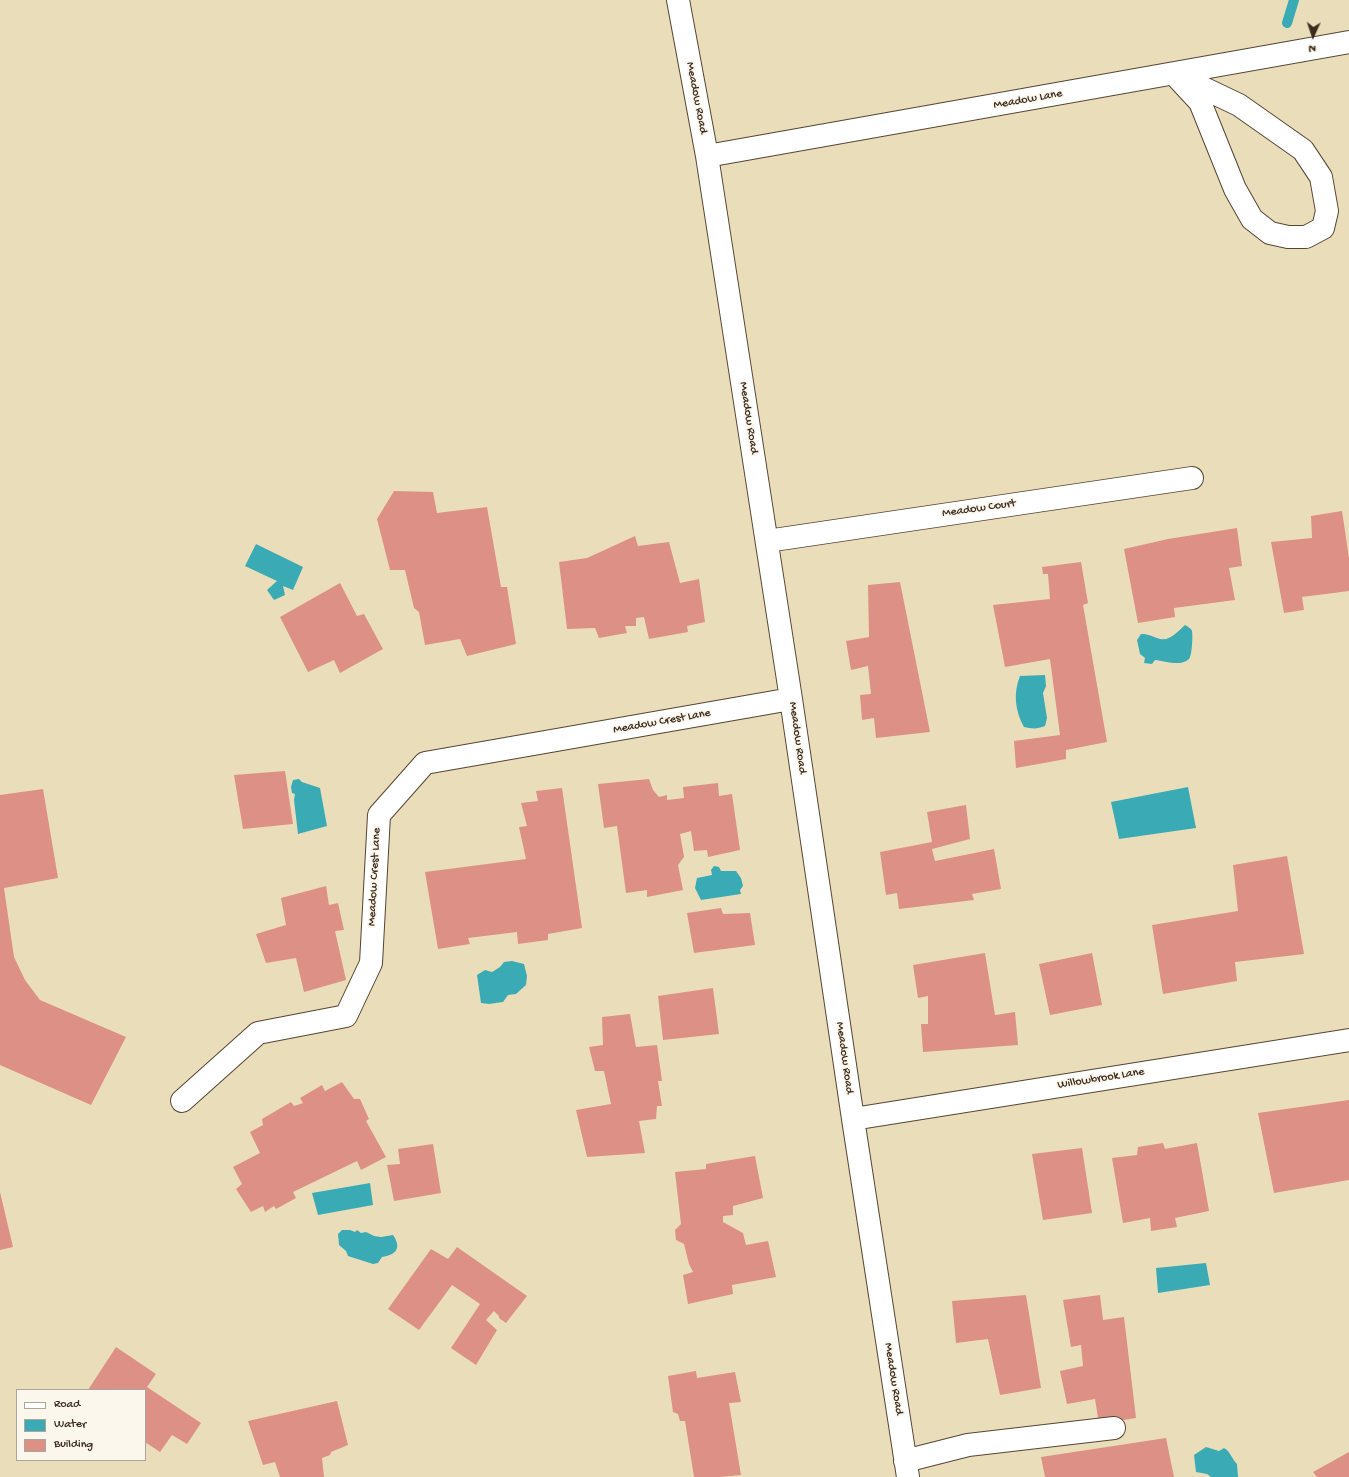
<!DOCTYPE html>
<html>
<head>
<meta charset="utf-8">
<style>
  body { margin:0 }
  #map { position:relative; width:1349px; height:1477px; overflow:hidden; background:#eadeba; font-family:"Gochi Hand",sans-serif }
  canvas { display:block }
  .legend { position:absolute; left:16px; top:1389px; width:130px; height:72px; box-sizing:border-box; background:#fbf7ec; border:1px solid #aea59a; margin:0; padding:5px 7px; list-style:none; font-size:12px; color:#3b2a1e }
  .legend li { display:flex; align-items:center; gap:8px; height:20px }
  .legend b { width:20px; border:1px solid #aea59a }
  .north { position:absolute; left:1293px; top:16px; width:40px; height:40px; -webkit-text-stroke:3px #fbf7ec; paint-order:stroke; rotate:183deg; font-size:11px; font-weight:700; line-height:16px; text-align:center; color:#3b2a1e }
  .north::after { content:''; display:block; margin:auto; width:14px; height:18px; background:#3b2a1e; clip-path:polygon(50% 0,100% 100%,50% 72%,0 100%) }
</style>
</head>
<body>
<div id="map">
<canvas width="1349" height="1477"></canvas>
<ul class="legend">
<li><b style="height:5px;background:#fff"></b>Road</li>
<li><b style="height:11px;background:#3aabb5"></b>Water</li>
<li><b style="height:11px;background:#dd9085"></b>Building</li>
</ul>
<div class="north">N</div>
</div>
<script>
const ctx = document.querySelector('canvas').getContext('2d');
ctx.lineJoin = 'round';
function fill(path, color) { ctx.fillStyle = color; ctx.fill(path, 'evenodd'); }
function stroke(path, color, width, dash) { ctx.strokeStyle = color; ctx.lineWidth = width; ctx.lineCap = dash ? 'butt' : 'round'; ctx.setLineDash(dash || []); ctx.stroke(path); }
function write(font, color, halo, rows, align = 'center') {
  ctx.font = font + ' "Gochi Hand",sans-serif'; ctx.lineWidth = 3.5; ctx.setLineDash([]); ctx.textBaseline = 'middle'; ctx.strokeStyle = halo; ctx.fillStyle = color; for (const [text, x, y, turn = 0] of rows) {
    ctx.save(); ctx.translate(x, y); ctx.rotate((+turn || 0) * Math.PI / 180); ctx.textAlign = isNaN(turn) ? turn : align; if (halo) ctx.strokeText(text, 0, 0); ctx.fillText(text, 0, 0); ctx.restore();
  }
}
const water = new Path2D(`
  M256 544 303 567 293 590 283 586 285 595 274 600 267 590 277 581 245 566Z
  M1185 625C1188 627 1191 628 1192 631 1193 636 1192 656 1189 659 1180 667 1165 661 1155 660L1152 664 1144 663 1145 658 1140 654 1137 640 1141 634C1148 634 1151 636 1157 638 1169 643 1177 632 1185 625Z
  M1045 675 1046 686 1043 693 1047 718 1045 726C1038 729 1032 729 1024 727 1015 711 1013 693 1020 676Z
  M299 779 302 782 320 788 327 826 298 834 294 800 295 794 292 793 291 787 293 780Z
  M1188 787 1196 828 1119 839 1111 802Z
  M714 866 719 867 721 871H736L741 878 743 886 740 890 741 894 701 900 695 888 697 878 712 875 711 870Z
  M512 961 524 964 527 976 526 985 516 994 508 995 503 1002 489 1004 481 1003 477 975 485 970 492 972 500 967 504 962Z
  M370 1183 373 1205 318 1215 312 1193Z
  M342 1230H350L355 1232 357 1230 361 1233 366 1232 374 1236 381 1237 393 1235C402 1248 396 1255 382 1257L378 1263 373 1264 348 1256 346 1251 339 1245 338 1234Z
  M1206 1263 1210 1285 1158 1293 1156 1268Z
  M1206 1447 1219 1451 1224 1448C1231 1452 1231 1458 1237 1464L1238 1477H1211L1207 1474 1196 1472 1194 1455Z`);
const stream = new Path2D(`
  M1287 23 1294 0`);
const building = new Path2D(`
  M394 491 433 492 437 513 487 507 501 587H507L516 644 467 656 460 639 425 645 419 612 414 608 405 570H390L377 519Z
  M1342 511 1349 558V591L1302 597 1304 610 1284 613 1271 542 1312 538 1311 516Z
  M1237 528 1242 566 1229 568 1235 600 1174 608 1175 617 1138 623 1124 549 1168 539Z
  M635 536 638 546 669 542 680 583 699 579 705 622 687 626 688 632 649 639 644 617 636 618V626H625L627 633 599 638 595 628 567 629 559 562 587 558Z
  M1081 562 1088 603 1083 605 1107 742 1066 750V759L1016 768 1014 741 1060 735 1050 659 1005 667 993 605 1050 599 1048 574H1043L1042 567Z
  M900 582 930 732 876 738 874 718 862 720 860 695 871 694 868 666 851 670 846 641 869 637 868 585Z
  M340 583 357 616 364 614 383 649 340 673 334 660 308 672 280 617Z
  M285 771 293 824 243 829 234 775Z
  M649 779 653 790 659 797 667 795V800L684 798 683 787 718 783 719 796 732 794 740 850 708 857 707 850 694 851 691 831 680 834 684 857 678 865 683 890 647 897V890L626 893 617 826 604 828 598 784Z
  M562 788 582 928 548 934V940L518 944 517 932 468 938 470 944 438 949 425 872 526 859 519 827 527 826 521 803 538 801 536 791Z
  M43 789 58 878 4 888 14 957 25 980 40 1000 126 1037 91 1105 0 1065V795Z
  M966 805 970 839 932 849 935 861 994 849 1001 889 972 894 974 900 899 909 897 893 886 895 880 852 932 842 927 812Z
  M1287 856 1304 954 1235 962 1237 981 1163 994 1152 925 1238 911 1233 865Z
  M326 886 329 905 338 903 344 930 335 931 346 980 304 992 296 958 266 963 256 934 286 925 281 898Z
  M721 908 723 914 750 913 755 945 694 953 687 913Z
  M985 953 995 1015 1015 1012 1018 1045 923 1052 921 1024H928V996L918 998 913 965Z
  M1092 953 1102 1005 1050 1015 1039 964Z
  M713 988 719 1034 663 1040 658 996Z
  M630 1014 636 1047 657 1045 662 1081H658L662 1106H657L656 1119 639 1121 645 1153 587 1157 576 1110 611 1104 604 1071H595L589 1047 603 1045 602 1017Z
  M342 1082 354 1099H360L369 1119 366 1121 386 1157 361 1170 357 1161 293 1192 296 1198 276 1209 274 1206 265 1212 263 1206 251 1212 236 1189 242 1184 233 1167 260 1153 250 1132 263 1125 262 1119 291 1102 294 1106 303 1103 300 1098 322 1085 325 1091Z
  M1349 1100V1180L1274 1193 1258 1113Z
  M1163 1143 1165 1149 1197 1143 1209 1211 1175 1218 1177 1227 1151 1231 1150 1218 1123 1223 1112 1158 1137 1155 1138 1147Z
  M433 1144 441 1193 394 1201 387 1165 400 1164 398 1149Z
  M1082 1148 1092 1213 1043 1220 1032 1154Z
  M755 1156 763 1198 733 1206V1215L723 1216V1222L743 1233 746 1245 768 1241 776 1277 732 1285 733 1294 688 1304 683 1275 693 1272 689 1264 684 1244 676 1240 675 1230 681 1224 675 1172 706 1169V1164Z
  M0 1192 13 1247 0 1250Z
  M457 1247 527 1296 506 1323 499 1318V1316L494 1311 486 1320 497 1330 476 1365 451 1348 480 1304 452 1285 419 1330 388 1309 431 1249 448 1259Z
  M1026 1295 1041 1388 1000 1395 988 1339 956 1343 952 1301Z
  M1100 1295 1103 1320 1124 1317 1136 1418 1099 1424 1095 1399 1067 1404 1060 1371 1083 1366 1081 1345 1071 1347 1063 1300Z
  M116 1347 156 1374 147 1387 201 1423 187 1444 172 1435 160 1452 145 1442V1390H88Z
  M696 1371 697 1378 735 1372 741 1402 729 1403 741 1475 720 1477H694L685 1421H680L678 1414 673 1412 668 1376Z
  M337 1401 348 1445 331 1452 330 1455 322 1458 324 1477H280L275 1462 263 1465 248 1421Z
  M1166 1438 1174 1477H1045L1041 1457Z
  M1349 1452V1477H1317L1313 1472Z`);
const minor = new Path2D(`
  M678 0 707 156 791 699 853 1119 908 1477
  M1174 74 1239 105 1303 150 1321 177 1327 211 1323 228 1306 237H1288L1270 233 1252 219 1235 189 1200 102Z
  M707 156 1349 42
  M767 541 1192 478
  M182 1101 258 1033 346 1016 371 963 379 815 425 763 791 699
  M853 1119 1349 1040
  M905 1461 968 1445 1114 1428`);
const streetNames = [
  ["Meadow Road",696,98,79],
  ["Meadow Lane",1028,100,-10],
  ["Meadow Road",748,418,81],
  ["Meadow Court",979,509,-8],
  ["Meadow Crest Lane",662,722,-10],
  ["Meadow Road",797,738,82],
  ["Meadow Crest Lane",375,877,-87],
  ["Meadow Road",844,1058,82],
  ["Willowbrook Lane",1101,1079,-9],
  ["Meadow Road",893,1379,81]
];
fill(water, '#3aabb5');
stroke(stream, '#3aabb5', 10);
fill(building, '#dd9085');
stroke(minor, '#554535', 24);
stroke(minor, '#fff', 22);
write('12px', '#3b2a1e', '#fbf7ec', streetNames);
</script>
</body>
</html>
